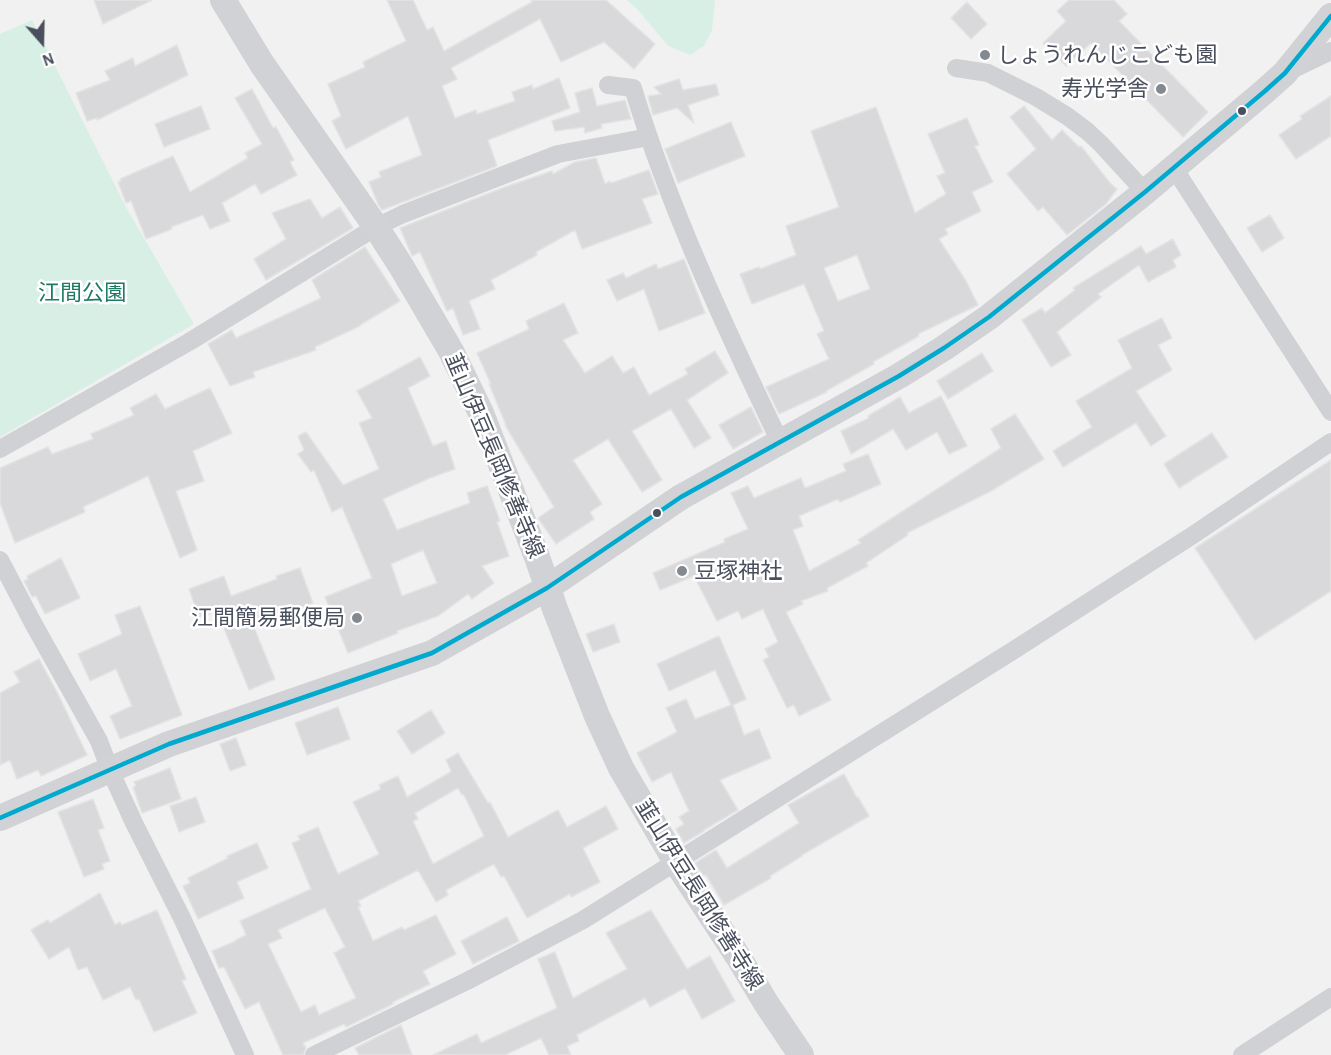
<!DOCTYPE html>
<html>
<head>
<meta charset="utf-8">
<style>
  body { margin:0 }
  #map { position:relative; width:1331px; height:1055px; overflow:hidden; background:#f2f1f1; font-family:"Alegreya Sans",sans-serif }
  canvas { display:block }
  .north { position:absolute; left:12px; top:12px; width:60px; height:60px; -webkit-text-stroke:4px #fff; paint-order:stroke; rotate:160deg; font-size:16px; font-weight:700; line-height:24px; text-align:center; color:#494f5d }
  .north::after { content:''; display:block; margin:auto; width:21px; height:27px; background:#494f5d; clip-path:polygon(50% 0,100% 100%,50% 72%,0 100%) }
</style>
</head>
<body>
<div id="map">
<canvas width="1331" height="1055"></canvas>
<div class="north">N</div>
</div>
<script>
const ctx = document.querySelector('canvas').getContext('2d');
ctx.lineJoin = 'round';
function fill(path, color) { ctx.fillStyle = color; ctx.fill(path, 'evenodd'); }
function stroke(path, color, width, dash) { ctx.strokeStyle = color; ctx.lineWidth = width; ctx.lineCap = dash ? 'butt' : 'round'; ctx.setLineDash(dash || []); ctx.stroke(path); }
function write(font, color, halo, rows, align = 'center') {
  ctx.font = font + ' "Alegreya Sans","Noto Sans JP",sans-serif'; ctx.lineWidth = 5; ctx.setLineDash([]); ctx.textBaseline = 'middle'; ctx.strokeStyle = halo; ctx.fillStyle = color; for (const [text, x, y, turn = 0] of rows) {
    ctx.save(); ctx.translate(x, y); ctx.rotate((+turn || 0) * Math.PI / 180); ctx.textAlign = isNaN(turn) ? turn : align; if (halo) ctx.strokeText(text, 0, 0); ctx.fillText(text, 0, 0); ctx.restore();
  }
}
const green = new Path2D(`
  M627 0H715L712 30 704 46 690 55 668 46 637 9Z
  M32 20 127 209 194 324 0 437V34Z`);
const building = new Path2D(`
  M94 0H152L103 24Z
  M387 0H413L427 30 433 27 444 51 532 2 531 0H606L655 44 634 69 604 42 561 62 540 19 451 68 457 79 442 86 455 118 476 110 477 114 515 101 512 92 532 85 533 89 559 78 570 108 488 140 497 166 382 210 378 204 369 182 381 177 379 172 422 155 408 116 346 149 332 121 341 116 328 84 365 67 363 62 406 41Z
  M1069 0H1114L1127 14 1119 21 1208 112 1183 137 1091 43 1066 66 1043 43 1066 21 1057 11Z
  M967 2 987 24 971 39 951 18Z
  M177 45 188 75 97 120V118L87 121 76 93 110 80 105 71 133 58 135 66Z
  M679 79 683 90 716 84 719 95 688 105 694 123 677 108 653 115 648 96 661 94 654 87Z
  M592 88 597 106 625 100 631 119 601 124 602 128 585 133 584 127 555 131 552 121 580 112 575 93Z
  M252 89 273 128 276 127 294 160 290 162 297 175 261 194 255 184 222 203 230 221 210 229 203 215 171 227 172 229 146 239 131 201 126 203 118 182 121 181 120 179 173 156 190 192 248 158 245 153 262 144 235 98Z
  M1331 96V136L1296 159 1279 135 1302 119 1300 116Z
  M201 106 210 129 164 147 155 124Z
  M1024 106 1052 140 1062 130 1079 147 1081 146 1110 183 1117 189 1106 204 1067 235 1043 207 1038 211 1007 174 1036 149 1010 117Z
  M876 107 915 213 946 194 937 176 945 173 928 134 967 118 979 145 975 146 993 182 972 192 981 211 945 229 948 234 939 239 966 281 978 305 918 334 919 336 873 362 874 364 826 391 827 392 779 414 766 387 829 359 817 334 824 331 804 284 752 304 740 274 759 267 760 269 796 255 786 226 839 207 811 131ZM857 255 870 289 838 301 824 268Z
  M731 122 745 156 678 183 665 149Z
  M596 158 605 184 610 181 611 183 649 170 658 194 642 199 652 223 582 249 575 230 536 252 537 255 491 280 495 289 469 301 480 329 463 335 453 308 447 311 420 252 412 256 400 228 505 187 552 171 553 174 575 162Z
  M310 199 322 218 340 207 353 228 266 280 254 259 286 239 272 213Z
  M1270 215 1284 238 1262 252 1247 228Z
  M1173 239 1181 255 1173 260 1176 267 1148 282 1139 265 1098 294 1101 297 1057 332 1071 355 1051 367 1022 320 1042 308 1045 313 1075 290 1073 288 1141 246 1146 254Z
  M365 247 400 301 360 325V326L315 347 316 350 253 372 255 377 230 386 208 344 232 330 236 338 321 298 312 280Z
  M684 259 705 313 659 331 644 289 617 301 607 280 623 273 626 278 656 264 658 269Z
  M564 303 578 333 563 340 585 373 612 356 623 373 634 367 649 395 688 374 685 369 715 351 728 373 687 400 711 438 694 448 671 409 632 431 662 480 642 492 608 439 573 460 602 504 590 512 594 519 556 544 538 518 554 507 505 425H506L489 384H491L477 353 529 329 526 321Z
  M1162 318 1172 338 1158 345 1172 370 1136 391 1166 436 1151 446 1136 423 1063 467 1053 451 1092 427 1076 401 1132 368 1118 340Z
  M982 353 993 371 948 399 937 381Z
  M420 357 430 376 408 388 433 446 446 441 455 469 430 478 383 499 397 530 470 503 467 493 487 486 500 521 497 522 509 556 482 566 494 583 472 599 468 594 438 616 397 631 398 633 348 653 325 597 372 578 342 507 332 512 314 470 311 472 298 454 304 450 298 436 306 432 343 485 379 469 359 423 372 418 357 391ZM423 550 437 583 402 596 391 564Z
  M210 388 232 433 193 451 204 481 176 491 197 550 180 558 148 476 83 507 85 512 15 543 0 503V468L48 447 52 454 93 439 91 434 134 415 130 408 156 394 165 409Z
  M941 396 967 446 949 454 937 432 906 450 893 429 851 454 841 431 869 418 868 416 900 397 909 413Z
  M751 407 763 432 733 449 719 425Z
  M1015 414 1044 459 991 491 907 533 908 535 866 563 868 566 827 588 828 591 801 601 803 604 786 612 831 700 799 716 794 705 787 708 763 660 769 657 765 649 778 642 763 609 742 619 738 611 717 621 694 576 660 590 653 573 725 542 724 539 748 529 731 493 748 486 754 498 801 478 805 488 846 471 843 464 868 454 881 484 840 502 838 499 799 516 803 526 793 530 809 571 861 543 858 540 1001 448 991 429Z
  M1212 433 1228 457 1179 488 1164 464Z
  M1331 460V591L1255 640 1195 548Z
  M61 558 80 598 45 614 36 596 32 597 24 581 28 579 27 576Z
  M300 568 313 603 253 625 275 679 249 690 217 611 199 617 189 589 224 576 231 596 277 579 276 576Z
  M140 606 182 715 120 739 110 716 132 706 116 669 90 681 78 654 122 634 115 615Z
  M614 624 620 642 593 652 586 634Z
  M719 636 746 699 733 705 744 735 759 729 771 758 720 780 738 810 704 830V831L684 843 676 829 684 824 679 817 689 811 671 772 652 782 637 753 677 732 666 708 686 699 695 719 731 705 715 670 669 691 657 664Z
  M39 659 58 694 87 755 41 776 38 770 17 779 10 760 0 765V693L20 682 14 672Z
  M338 707 350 739 307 755 295 723Z
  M431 710 445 733 412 754 397 731Z
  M236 738 246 765 230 771 220 744Z
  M458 753 488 803 490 802 508 837 558 810 567 827 606 806 618 829 583 848 600 882 571 897 570 894 527 918 504 876 501 877 494 864 446 890 448 895 436 902 418 870 358 901 361 906 358 907 373 941 402 927 404 930 436 915 456 954 423 971 430 984 393 1002V1004L346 1027 344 1024 303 1043 306 1048 303 1055H283L259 1002 245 1009 224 967 219 968 212 951 236 941V940L246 935 240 921 311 889 292 843 300 840 298 836 318 827 338 874 379 854 353 802 381 789 379 785 398 776 407 797 449 773 451 771 446 760ZM458 788 462 795H464L484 836 433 864 413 821 418 819 415 813ZM325 908 345 947 334 953 356 998 319 1015 315 1005 301 1012 268 944 282 938 278 930Z
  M170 768 181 799 142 813 133 787 136 786 134 782Z
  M844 774 857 798 858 797 869 816 802 855V856L770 876 771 878 724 905 706 875 703 876 695 863 716 850 727 868 799 823 788 805Z
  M196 797 205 822 179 832 170 806Z
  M93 799 104 828 98 830 110 861 102 864 104 869 84 877 58 812Z
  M257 843 268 868 237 882 244 898 198 919 183 886 190 883 188 878 228 858 227 856Z
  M100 893 115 925 120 922 122 925 157 910 186 979 182 981 197 1013 154 1032 139 999 136 1000 130 987 103 1000 87 967 78 970 69 947 49 959 31 930 48 920 50 923Z
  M651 910 687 969 710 956 735 1001 702 1019 685 988 650 1007 645 998 577 1035 579 1041 567 1046 571 1055H549L541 1038 505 1055H433L477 1034 481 1043 557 1008 538 959 555 952 573 998 627 969 606 933Z
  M507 917 519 941 473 964 461 941Z
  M401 1025 412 1055H359L355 1048Z`);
const street = new Path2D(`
  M956 68 988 73 1036 97 1067 116 1087 131 1101 144 1145 192
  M1289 71 1331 51
  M608 85 633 88C670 210 725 327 780 442
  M1174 168 1331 412
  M0 449 189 342 376 227 403 214 558 154 649 137
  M0 560 33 623 99 741 110 770 134 823 182 918 245 1055
  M314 1055 467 981 583 920 1014 650 1193 535 1331 442
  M1242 1055 1331 997`);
const secondary = new Path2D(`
  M223 0 262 64 376 227 401 266 451 351 481 413 537 557 555 609 597 716 621 768 676 862 739 958 766 1003 801 1055
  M0 818 169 744 432 653 547 588 681 497 899 376 944 348 989 317 1145 192 1265 91 1285 73 1331 16`);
const bus1 = new Path2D(`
  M0 818 169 744 432 653 547 588 681 497 899 376 944 348 989 317 1145 192 1265 91 1285 73 1331 16`);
const markers = [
  [985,55,6,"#848891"],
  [1161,89,6,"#848891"],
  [1242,111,5,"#494f5d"],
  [657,513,5,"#494f5d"],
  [682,571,6,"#848891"],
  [357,618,6,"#848891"]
];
const poiNames = [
  ["しょうれんじこども園",997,55],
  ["寿光学舎",1149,89,"right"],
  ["豆塚神社",694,571],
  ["江間簡易郵便局",345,618,"right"]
];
const parkNames = [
  ["江間公園",82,293]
];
const streetNames = [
  ["韮山伊豆長岡修善寺線",494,456,67],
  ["韮山伊豆長岡修善寺線",699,895,58]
];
fill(green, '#d8efe6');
fill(building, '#d9d9db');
stroke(building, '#e3e3e4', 1.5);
stroke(street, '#d0d1d4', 18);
stroke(secondary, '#d1d2d5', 26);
stroke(bus1, '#00a9ce', 4.5);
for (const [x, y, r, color] of markers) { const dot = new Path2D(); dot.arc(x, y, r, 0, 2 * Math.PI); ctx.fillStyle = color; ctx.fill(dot); stroke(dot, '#fff', 2); }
write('22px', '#494f5d', '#fff', poiNames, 'left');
write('22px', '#1d7b64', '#fff', parkNames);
write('22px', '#494f5d', '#fff', streetNames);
</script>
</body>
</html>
